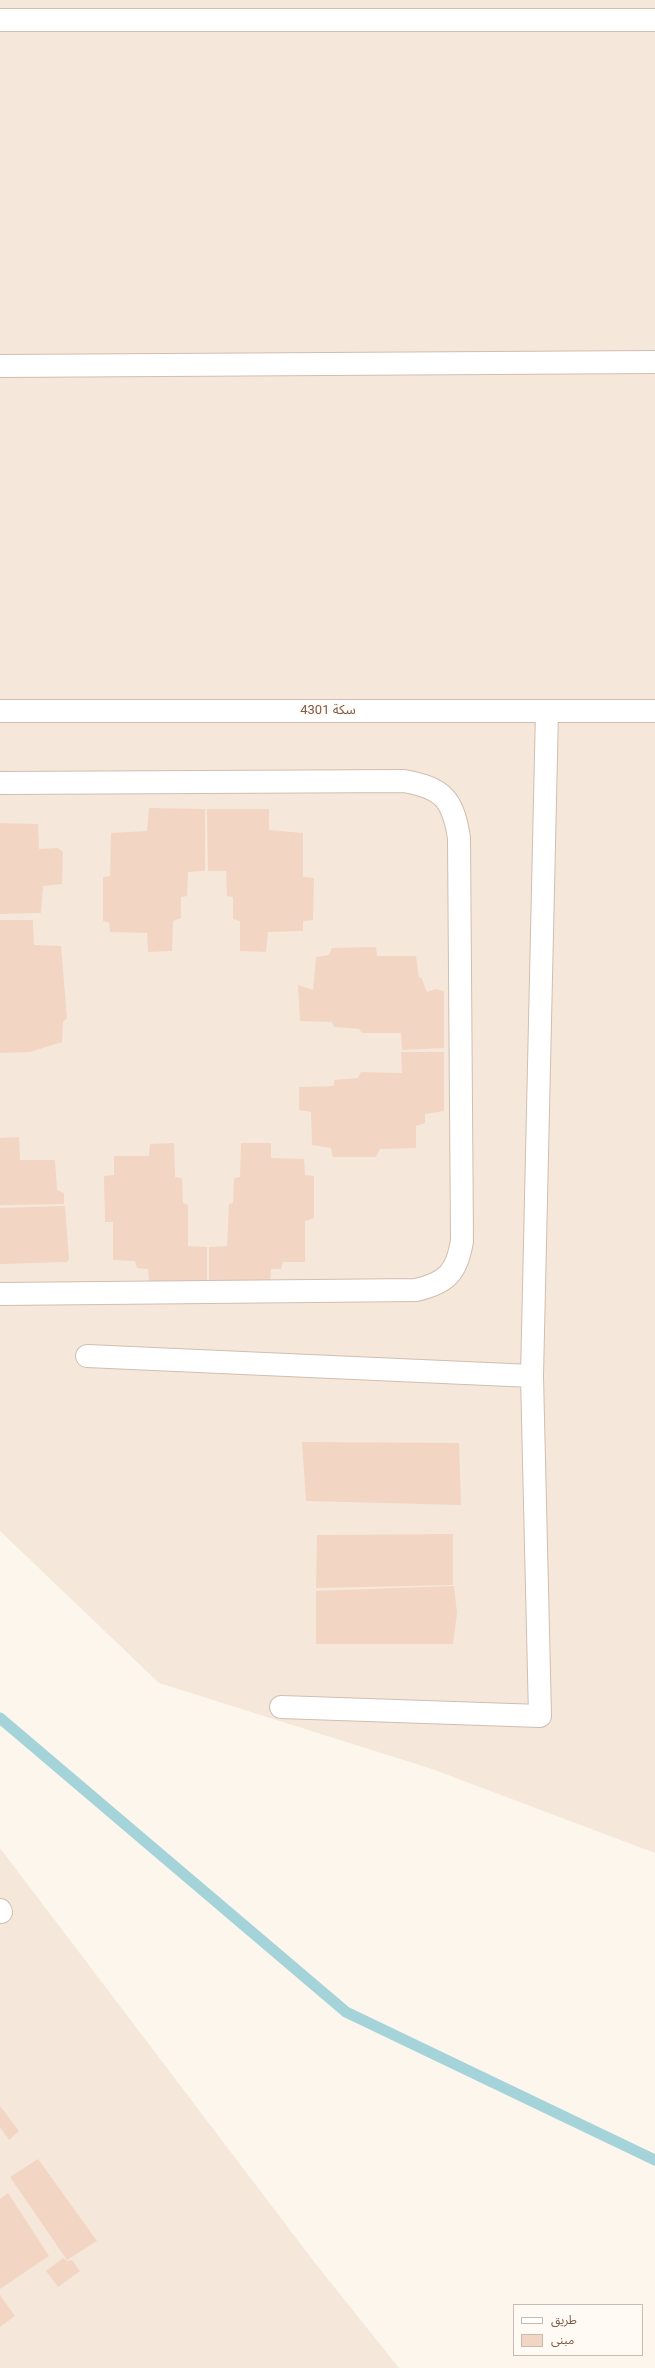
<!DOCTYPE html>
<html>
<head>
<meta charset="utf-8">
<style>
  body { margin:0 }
  #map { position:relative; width:655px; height:2368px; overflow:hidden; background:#fdf6ec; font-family:Roboto,"Noto Sans Arabic",sans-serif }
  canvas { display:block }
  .legend { position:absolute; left:513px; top:2304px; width:130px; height:52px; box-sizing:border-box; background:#fffaf3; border:1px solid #cabbb1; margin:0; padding:5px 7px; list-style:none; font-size:12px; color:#7a5c4d }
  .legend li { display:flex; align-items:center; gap:8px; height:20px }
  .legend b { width:20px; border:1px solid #cabbb1 }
</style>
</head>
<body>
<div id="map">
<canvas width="655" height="2368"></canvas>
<ul class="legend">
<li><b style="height:5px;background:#fff"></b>طريق</li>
<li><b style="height:11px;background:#f3d5c3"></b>مبنى</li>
</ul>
</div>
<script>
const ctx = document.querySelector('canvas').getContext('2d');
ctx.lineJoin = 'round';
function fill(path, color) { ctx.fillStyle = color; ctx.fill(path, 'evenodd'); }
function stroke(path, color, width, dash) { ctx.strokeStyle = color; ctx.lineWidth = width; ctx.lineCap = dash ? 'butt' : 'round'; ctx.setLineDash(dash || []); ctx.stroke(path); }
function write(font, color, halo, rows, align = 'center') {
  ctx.font = font + ' Roboto,"Noto Sans Arabic",sans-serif'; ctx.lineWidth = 4; ctx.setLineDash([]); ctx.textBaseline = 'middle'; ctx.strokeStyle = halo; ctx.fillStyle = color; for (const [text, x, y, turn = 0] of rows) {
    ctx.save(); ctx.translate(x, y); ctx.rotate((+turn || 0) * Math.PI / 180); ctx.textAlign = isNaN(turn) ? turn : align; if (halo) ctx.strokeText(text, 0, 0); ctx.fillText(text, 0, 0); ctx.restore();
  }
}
const residential = new Path2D(`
  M0 0H655V1853L432 1769 159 1683 0 1531Z
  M0 1848 315 2263 399 2368H0Z`);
const stream = new Path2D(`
  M0 1718 346 2012 655 2160`);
const building = new Path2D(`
  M149 808 205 809V871L188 872 187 896 181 897V918L173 921 172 951 148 952 147 933 110 932 109 923 103 921V877L110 876 111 833 147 831Z
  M207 809H269V830L303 833V877L314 878 313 920 303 921V931L268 932 266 952 240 951V921L233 919V897L227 896 226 871H208Z
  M0 823 38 824 39 849 58 848 63 852 62 884 43 886 41 913 0 914Z
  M0 920H33L34 945 61 946 67 1018 63 1022 62 1042 30 1052 0 1053Z
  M376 947 377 956H416L419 978 421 977 427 992 435 989 444 991V1048L402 1050 401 1033H362L359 1029 334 1027 332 1022 300 1021 298 985 313 990 316 957 329 955 332 948Z
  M401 1052H444V1111L425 1114V1123L416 1126V1148L380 1149 376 1157H333L331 1148 312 1145 311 1112 299 1110V1087L334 1086V1080L358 1078 361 1072 402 1073Z
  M19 1137 20 1160H55L57 1190 64 1193V1204L0 1205V1138Z
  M174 1143 175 1177 182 1178 183 1203 188 1205V1246L207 1247V1287L150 1288 148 1269 137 1268 135 1261 113 1260V1222H105L104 1176 114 1175V1156H149L150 1144Z
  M241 1143H271V1158L304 1159 305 1175 314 1176V1218L305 1221V1262H283L281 1269H271L270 1287 209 1288V1247L227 1246 229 1204 233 1203 234 1178 240 1177Z
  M65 1206 69 1259 67 1262 0 1264V1208Z
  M302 1442 459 1443 461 1505 306 1501Z
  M453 1534V1585L316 1588 317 1535Z
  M454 1586 457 1613 453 1644H316V1591Z
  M0 2106 19 2131 9 2140 0 2127Z
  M38 2159 97 2241 67 2260 10 2177Z
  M8 2193 49 2256 0 2289V2199Z
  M63 2258 67 2261 72 2260 80 2271 58 2287 46 2271Z
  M0 2295 15 2316 0 2327Z`);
const minor = new Path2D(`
  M0 20H655
  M0 366 655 362
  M0 711H655
  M0 783 404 781C443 788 453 799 459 838L462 1241C457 1272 447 1283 416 1290L0 1294
  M87 1356 532 1376
  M281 1707 540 1716 532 1376 547 711
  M0 1910 1 1912`);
const streetNames = [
  ["سكة 4301",328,711]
];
fill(residential, '#f5e8da');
stroke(stream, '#a5d3da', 11);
fill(building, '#f3d5c3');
stroke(minor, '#d1beb0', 24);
stroke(minor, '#fff', 22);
write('13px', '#7a5c4d', '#fffaf3', streetNames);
</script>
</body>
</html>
